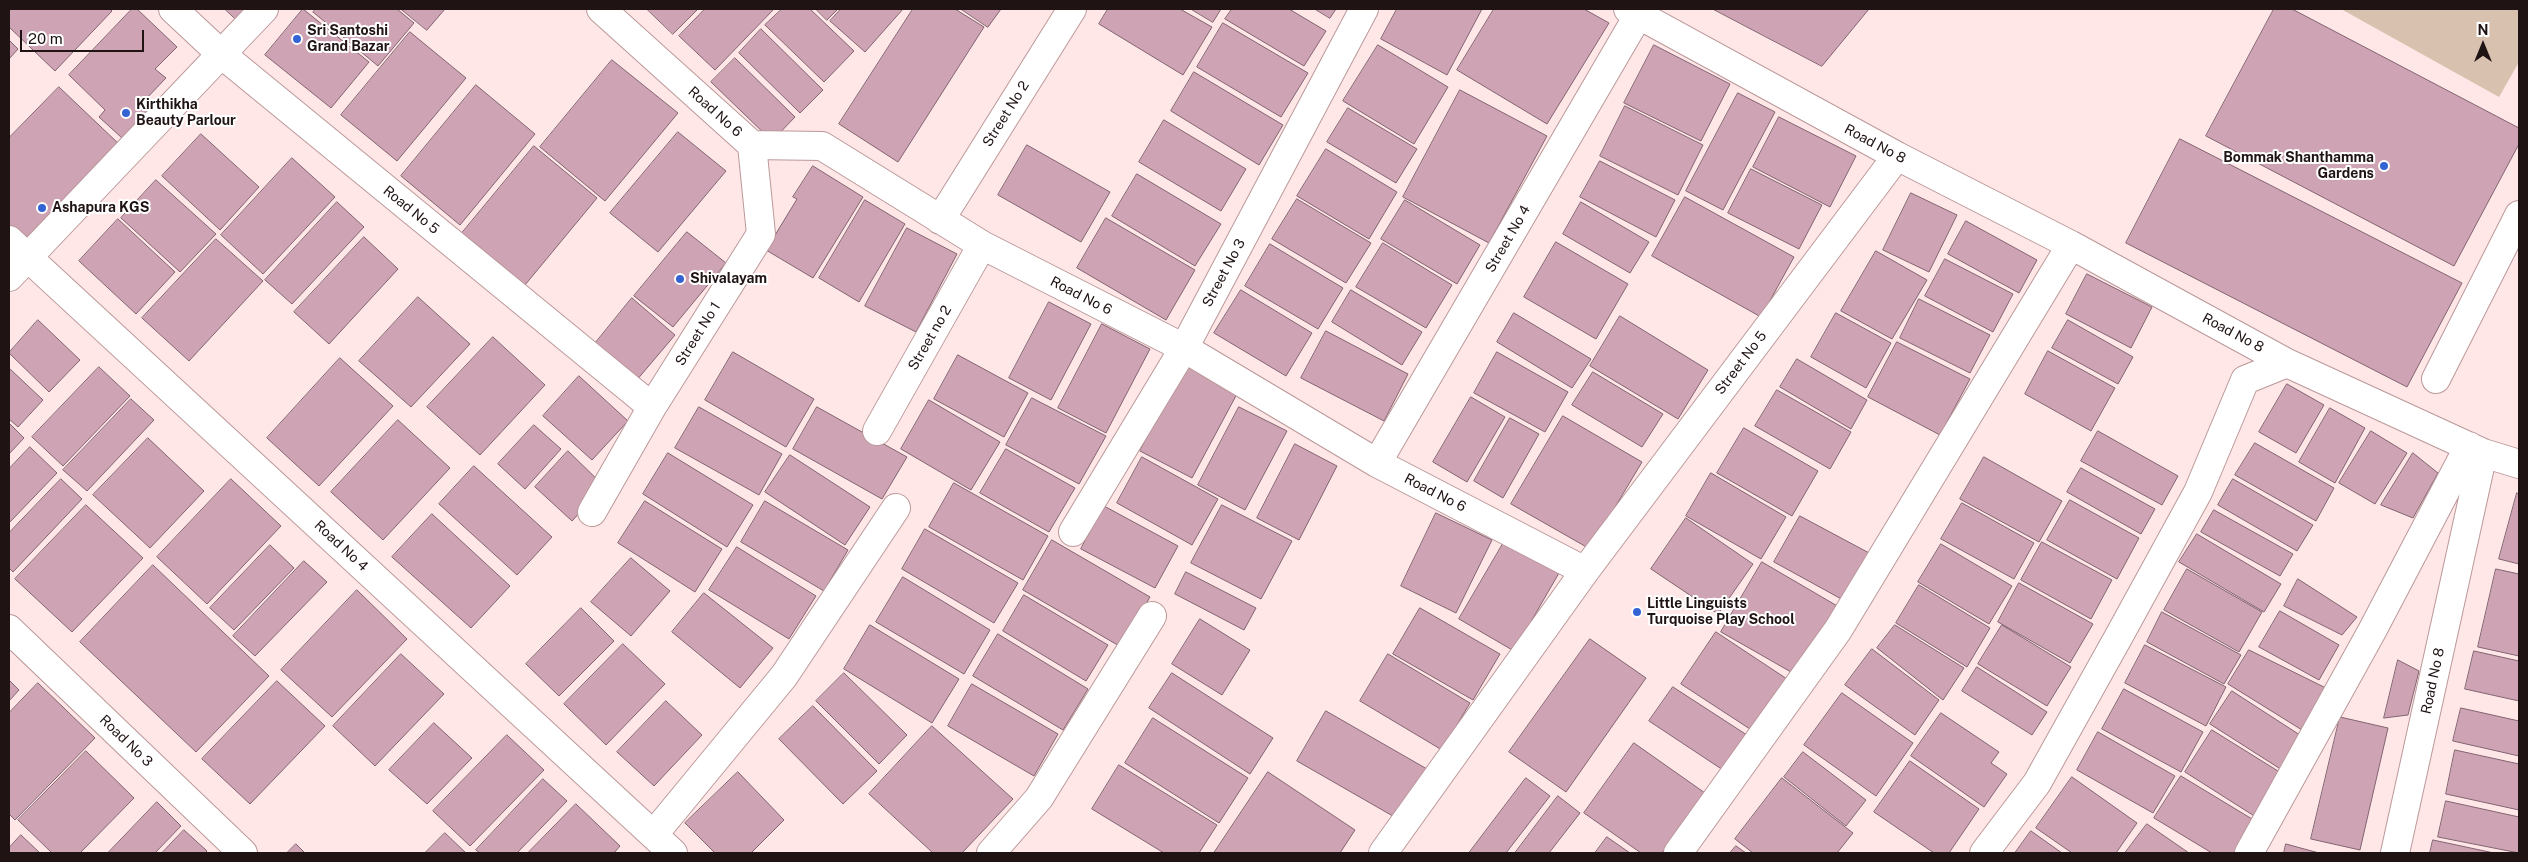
<!DOCTYPE html>
<html>
<head>
<meta charset="utf-8">
<style>
  body { margin:0 }
  #map { position:relative; width:2528px; height:862px; overflow:hidden; background:#ffe7e8; font-family:"Public Sans",sans-serif }
  canvas { display:block }
  .frame { position:absolute; inset:0; border:10px solid #201314; pointer-events:none }
  .north { position:absolute; left:2458px; top:20px; width:50px; height:50px; -webkit-text-stroke:4px #fff; paint-order:stroke; rotate:0deg; font-size:14px; font-weight:700; line-height:20px; text-align:center; color:#201314 }
  .north::after { content:''; display:block; margin:auto; width:18px; height:22px; background:#201314; clip-path:polygon(50% 0,100% 100%,50% 72%,0 100%) }
  .scale { position:absolute; left:20px; top:30px; width:124px; height:22px; box-sizing:border-box; border:2px solid #201314; border-top:0; padding-left:6px; font-size:15px; line-height:18px; white-space:nowrap; color:#201314; -webkit-text-stroke:4px #fff; paint-order:stroke }
</style>
</head>
<body>
<div id="map">
<canvas width="2528" height="862"></canvas>
<div class="frame"></div>
<div class="north">N</div>
<div class="scale">20 m</div>
</div>
<script>
const ctx = document.querySelector('canvas').getContext('2d');
ctx.lineJoin = 'round';
function fill(path, color) { ctx.fillStyle = color; ctx.fill(path, 'evenodd'); }
function stroke(path, color, width, dash) { ctx.strokeStyle = color; ctx.lineWidth = width; ctx.lineCap = dash ? 'butt' : 'round'; ctx.setLineDash(dash || []); ctx.stroke(path); }
function write(font, color, halo, rows, align = 'center') {
  ctx.font = font + ' "Public Sans",sans-serif'; ctx.lineWidth = 4; ctx.setLineDash([]); ctx.textBaseline = 'middle'; ctx.strokeStyle = halo; ctx.fillStyle = color; for (const [text, x, y, turn = 0] of rows) {
    ctx.save(); ctx.translate(x, y); ctx.rotate((+turn || 0) * Math.PI / 180); ctx.textAlign = isNaN(turn) ? turn : align; if (halo) ctx.strokeText(text, 0, 0); ctx.fillText(text, 0, 0); ctx.restore();
  }
}
const green = new Path2D(`
  M2341 9H2519V62L2499 97Z`);
const building = new Path2D(`
  M9 9H110L112 11 55 71 9 27Z
  M132 9H137L177 47 155 69 166 78 144 101 151 108 122 138 99 117 105 110 69 75Z
  M225 9H254L240 23Z
  M303 9 369 62 331 108 265 55Z
  M316 9H397L414 23 378 66 313 12Z
  M401 9H445L427 30Z
  M647 9H698L673 34Z
  M705 9H774L715 70 679 36Z
  M782 9H810L854 51 824 82 765 25Z
  M816 9H838L827 20Z
  M841 9H903L865 52 830 21Z
  M913 9H955L984 27 898 162 839 124Z
  M961 9H1001L988 27Z
  M1108 9H1180L1212 27 1183 75 1099 24Z
  M1191 9H1221L1213 22Z
  M1232 9H1289L1326 31 1304 66 1225 19Z
  M1315 9H1336L1330 18Z
  M1397 9H1482L1447 75 1381 39Z
  M1494 9H1584L1609 23 1547 124 1457 70Z
  M1713 9H1869L1822 66Z
  M2274 9H2292L2519 128V144L2454 266 2206 136Z
  M1223 23 1308 73 1281 117 1197 67Z
  M761 29 823 90 800 113 739 53Z
  M410 32 466 78 397 161 341 115Z
  M9 40 18 49 9 59Z
  M1378 45 1448 87 1414 144 1343 101Z
  M1654 45 1730 84 1701 141 1624 103Z
  M735 58 795 117 772 141 711 82Z
  M612 60 678 113 605 201 540 147Z
  M1194 72 1283 125 1259 165 1171 111Z
  M476 85 535 134 460 225 401 176Z
  M59 87 120 145 26 243 9 226V138Z
  M1460 90 1547 136 1489 243 1403 197Z
  M1738 93 1775 112 1723 210 1686 191Z
  M1625 106 1703 145 1678 195 1600 156Z
  M1348 108 1417 149 1396 183 1327 142Z
  M1779 117 1856 156 1830 207 1753 167Z
  M1164 120 1246 169 1221 211 1139 162Z
  M678 132 726 171 658 252 610 213Z
  M201 134 259 187 220 230 162 176Z
  M2180 139 2462 283 2407 387 2126 243Z
  M1027 145 1110 192 1081 242 998 195Z
  M534 146 597 198 525 285 462 233Z
  M1326 149 1397 192 1369 239 1297 196Z
  M292 158 335 197 263 274 221 235Z
  M1600 161 1675 200 1656 237 1580 197Z
  M813 166 863 197 813 278 766 250 797 199 793 197Z
  M1751 169 1822 205 1799 249 1728 213Z
  M1137 174 1221 224 1195 266 1112 216Z
  M156 180 216 234 180 272 121 218Z
  M1911 193 1957 215 1929 272 1883 250Z
  M1685 197 1794 257 1761 317 1652 256Z
  M1297 199 1371 243 1346 283 1272 239Z
  M865 200 905 224 859 302 819 278Z
  M1405 200 1480 245 1457 284 1381 239Z
  M337 202 364 227 292 304 265 280Z
  M1581 202 1649 242 1630 273 1563 234Z
  M1106 218 1195 270 1166 320 1077 268Z
  M118 219 175 272 136 314 79 261Z
  M1966 221 2037 260 2019 293 1948 254Z
  M907 228 957 254 916 332 865 306Z
  M687 232 726 263 673 327 634 296Z
  M364 237 398 269 329 344 294 312Z
  M216 239 263 281 189 361 142 318Z
  M1556 242 1628 284 1596 339 1524 297Z
  M1383 243 1452 285 1426 328 1356 287Z
  M1270 244 1343 288 1318 329 1245 286Z
  M1876 251 1927 280 1892 339 1841 311Z
  M1945 259 2013 294 1993 332 1925 296Z
  M2087 274 2152 307 2131 348 2066 314Z
  M1241 290 1312 333 1286 376 1214 333Z
  M1351 290 1422 332 1402 365 1332 322Z
  M418 297 470 344 411 407 359 361Z
  M632 298 675 335 636 381 593 346Z
  M1919 299 1990 335 1970 373 1900 338Z
  M1049 302 1091 324 1051 400 1009 378Z
  M1514 313 1591 359 1572 388 1497 342Z
  M1836 313 1891 343 1866 388 1811 357Z
  M1620 316 1708 370 1678 419 1590 366Z
  M38 320 80 360 49 392 9 353Z
  M2068 320 2133 357 2118 384 2052 348Z
  M1102 324 1150 349 1106 433 1058 408Z
  M1326 331 1408 374 1384 421 1301 378Z
  M493 337 545 385 480 455 427 407Z
  M1897 342 1970 379 1940 435 1868 397Z
  M2048 351 2115 388 2091 431 2025 394Z
  M733 352 814 399 786 447 705 400Z
  M1497 352 1568 392 1545 432 1474 393Z
  M958 355 1028 393 1004 437 934 399Z
  M340 358 393 406 319 486 267 438Z
  M1797 359 1867 400 1851 429 1780 387Z
  M1186 366 1238 392 1192 478 1140 451Z
  M99 367 130 396 63 466 32 437Z
  M9 368 43 400 18 427 9 419Z
  M1593 372 1663 414 1642 447 1572 405Z
  M579 376 628 421 592 460 543 416Z
  M2287 384 2324 405 2296 453 2259 432Z
  M1777 390 1851 432 1830 469 1755 426Z
  M1471 397 1505 417 1467 482 1433 462Z
  M1032 398 1106 436 1079 484 1006 445Z
  M131 399 154 420 87 491 63 470Z
  M929 400 1000 442 971 490 901 449Z
  M699 407 782 454 759 495 675 448Z
  M817 407 907 457 882 499 793 449Z
  M1239 407 1287 431 1245 510 1198 485Z
  M2330 408 2365 428 2335 483 2299 462Z
  M1563 416 1642 462 1590 549 1511 504Z
  M1510 418 1539 434 1503 498 1474 481Z
  M398 420 450 468 383 540 331 492Z
  M9 423 24 438 9 454Z
  M534 425 561 449 525 489 498 464Z
  M1744 428 1818 471 1792 516 1717 473Z
  M2098 431 2178 476 2162 505 2081 461Z
  M2371 431 2407 453 2375 504 2339 483Z
  M148 438 204 491 150 548 93 495Z
  M2255 443 2334 488 2316 521 2235 475Z
  M1295 444 1337 466 1299 540 1257 518Z
  M30 447 57 473 9 523V469Z
  M1006 449 1075 488 1049 532 980 493Z
  M568 451 604 486 572 521 535 487Z
  M668 453 753 505 727 547 643 494Z
  M2413 453 2438 473 2413 518 2381 505Z
  M790 455 870 507 845 545 765 492Z
  M1142 457 1218 499 1192 545 1117 503Z
  M1984 457 2062 501 2039 542 1960 499Z
  M474 466 552 537 517 575 439 504Z
  M2081 468 2155 509 2141 534 2067 492Z
  M1711 473 1786 517 1761 559 1686 516Z
  M61 479 82 499 13 572 9 568V533Z
  M231 479 281 526 207 604 157 557Z
  M2233 479 2313 525 2297 551 2218 505Z
  M954 483 1048 536 1023 580 929 527Z
  M2517 493 2519 494V564L2499 559Z
  M2070 500 2139 538 2117 579 2047 540Z
  M645 501 722 549 695 592 618 543Z
  M765 501 848 550 824 591 741 542Z
  M1962 503 2034 543 2014 579 1941 539Z
  M86 505 143 558 72 632 15 579Z
  M1222 505 1292 541 1261 599 1191 563Z
  M1104 506 1178 546 1155 588 1081 549Z
  M2214 510 2293 554 2280 576 2201 532Z
  M1436 513 1492 540 1456 613 1401 586Z
  M432 514 510 586 471 628 392 557Z
  M1800 516 1871 554 1845 601 1774 562Z
  M1686 518 1753 564 1718 614 1651 569Z
  M925 529 1018 583 994 623 902 569Z
  M2197 534 2281 584 2264 612 2179 562Z
  M1052 540 1150 597 1121 647 1023 590Z
  M1504 542 1559 573 1514 651 1459 619Z
  M2042 542 2112 580 2091 619 2021 580Z
  M1941 544 2012 586 1989 624 1918 582Z
  M270 545 294 568 234 630 210 608Z
  M737 547 816 596 789 639 709 590Z
  M631 558 670 591 631 636 591 602Z
  M304 561 327 582 255 656 233 636Z
  M1762 562 1839 607 1798 676 1721 632Z
  M153 565 269 676 196 752 80 642Z
  M2187 569 2262 612 2239 652 2164 610Z
  M2496 569 2519 574V656L2478 647Z
  M1186 572 1256 608 1244 630 1175 594Z
  M903 577 990 630 964 674 876 622Z
  M2298 579 2357 617 2342 635 2284 606Z
  M2019 583 2093 624 2070 663 1998 622Z
  M1919 585 1990 628 1967 667 1896 623Z
  M357 590 407 639 332 717 281 670Z
  M704 593 773 648 740 688 672 632Z
  M1024 595 1108 645 1086 681 1003 631Z
  M581 608 614 641 559 696 526 664Z
  M1420 608 1500 654 1473 700 1393 654Z
  M2280 611 2339 645 2319 680 2259 647Z
  M2162 612 2241 655 2224 684 2147 642Z
  M1200 619 1250 650 1222 695 1172 664Z
  M870 625 959 679 932 723 844 669Z
  M1895 625 1964 668 1943 700 1877 648Z
  M2002 625 2071 667 2047 706 1978 664Z
  M1716 632 1787 679 1753 731 1681 684Z
  M998 634 1088 689 1063 730 973 676Z
  M1590 639 1646 678 1566 792 1509 752Z
  M623 644 665 684 606 745 564 704Z
  M2145 645 2226 687 2206 726 2125 683Z
  M1872 649 1939 700 1915 735 1845 685Z
  M2249 650 2332 691 2302 730 2228 684Z
  M2474 651 2519 661V701L2465 689Z
  M401 654 444 694 375 766 333 726Z
  M1388 654 1470 703 1442 750 1360 701Z
  M2398 660 2419 671 2408 715 2384 718Z
  M1977 667 2047 712 2032 735 1962 691Z
  M844 673 907 735 879 764 816 701Z
  M1172 673 1273 738 1250 774 1149 708Z
  M9 680 19 690 9 701Z
  M277 681 325 726 250 804 202 759Z
  M38 683 95 738 15 820 9 814V713Z
  M972 684 1058 734 1034 776 948 726Z
  M1673 687 1750 737 1726 772 1649 721Z
  M2124 689 2203 732 2181 772 2102 729Z
  M2232 691 2303 737 2282 770 2210 724Z
  M1842 693 1913 743 1876 796 1804 745Z
  M666 701 702 735 654 786 617 752Z
  M813 706 877 771 843 804 779 739Z
  M2461 708 2519 721V756L2453 741Z
  M1326 711 1427 769 1398 819 1297 761Z
  M1941 713 1999 752 1991 763 2007 774 1984 807 1911 756Z
  M2340 717 2388 728 2360 850 2311 839Z
  M1153 718 1248 778 1219 823 1125 763Z
  M434 723 472 758 427 804 389 770Z
  M932 726 1013 799 962 853H933L869 794Z
  M2212 730 2286 776 2259 819 2185 772Z
  M2098 732 2175 776 2153 813 2077 770Z
  M507 735 544 770 470 846 433 811Z
  M1634 743 1705 793 1662 853H1641L1584 813Z
  M2455 750 2519 764V810L2446 794Z
  M86 751 134 798 80 853H52L18 820Z
  M1803 752 1866 800 1846 826 1784 777Z
  M1910 761 1979 809 1949 853H1934L1874 812Z
  M1119 765 1217 825 1199 853H1164L1092 809Z
  M738 772 784 820 751 853H715L685 823Z
  M1268 772 1355 830 1340 853H1214Z
  M2181 776 2257 822 2237 853H2212L2154 818Z
  M2072 777 2137 823 2116 853H2072L2036 828Z
  M1526 778 1550 796 1506 853H1469Z
  M1782 778 1853 833 1837 853H1753L1735 839Z
  M543 779 567 801 517 853H480L476 850Z
  M1558 796 1580 813 1549 853H1515Z
  M2446 801 2519 817V853L2438 837Z
  M157 802 181 826 155 853H108Z
  M576 804 620 846 614 853H528Z
  M2147 824 2189 853H2125Z
  M184 830 207 851 205 853H162Z
  M2031 831 2062 853H2015Z
  M445 833 466 853H425Z
  M21 835 40 853H9V848Z
  M1607 837 1630 853H1595Z
  M2433 840 2494 853H2430Z
  M296 844 305 853H287Z
  M2286 844 2319 853H2284Z
  M1736 846 1746 853H1730Z`);
const minor = new Path2D(`
  M173 9 220 53 652 407
  M601 9 752 145 822 146 982 245 1184 348 1377 463 1585 571
  M1628 9 1897 156 2071 245 2287 363 2483 453 2395 853
  M940 220 1072 9
  M9 240 673 853
  M9 277 264 9
  M2436 379 2519 215
  M877 431 982 245
  M2483 453 2519 464
  M1377 463 1639 14
  M592 512 652 407 761 234 752 145
  M1073 532 1184 348 1364 9
  M9 629 243 853
  M654 834 784 676 896 508
  M991 853 1039 798 1152 616
  M1383 853 1585 571 1897 156
  M1678 853 1838 630 2071 245
  M1984 853 2037 783 2119 636 2198 492 2245 380 2287 363
  M2249 853 2372 631 2469 446`);
const markers = [
  [297,39,5,"#3464d4"],
  [126,113,5,"#3464d4"],
  [2384,166,5,"#3464d4"],
  [42,208,5,"#3464d4"],
  [680,279,5,"#3464d4"],
  [1637,612,5,"#3464d4"]
];
const poiNames = [
  ["Sri Santoshi",307,31],
  ["Grand Bazar",307,47],
  ["Kirthikha",136,105],
  ["Beauty Parlour",136,121],
  ["Bommak Shanthamma",2374,158,"right"],
  ["Gardens",2374,174,"right"],
  ["Ashapura KGS",52,208],
  ["Shivalayam",690,279],
  ["Little Linguists",1647,604],
  ["Turquoise Play School",1647,620]
];
const streetNames = [
  ["Road No 6",715,112,42],
  ["Street No 2",1006,114,-58],
  ["Road No 8",1875,144,28],
  ["Road No 5",411,210,39],
  ["Street No 4",1508,239,-60],
  ["Street No 3",1224,273,-62],
  ["Road No 6",1081,296,27],
  ["Road No 8",2233,333,28],
  ["Street No 1",698,334,-58],
  ["Street no 2",930,338,-60],
  ["Street No 5",1741,363,-53],
  ["Road No 6",1435,493,27],
  ["Road No 4",341,546,43],
  ["Road No 8",2433,681,-78],
  ["Road No 3",126,741,44]
];
fill(green, '#d9c1af');
fill(building, '#cea3b4');
stroke(building, '#826470', 1);
stroke(minor, '#bb9899', 30);
stroke(minor, '#fff', 28);
for (const [x, y, r, color] of markers) { const dot = new Path2D(); dot.arc(x, y, r, 0, 2 * Math.PI); ctx.fillStyle = color; ctx.fill(dot); stroke(dot, '#fff', 2); }
write('bold 14px', '#201314', '#fff', poiNames, 'left');
write('14px', '#201314', '#fff', streetNames);
</script>
</body>
</html>
